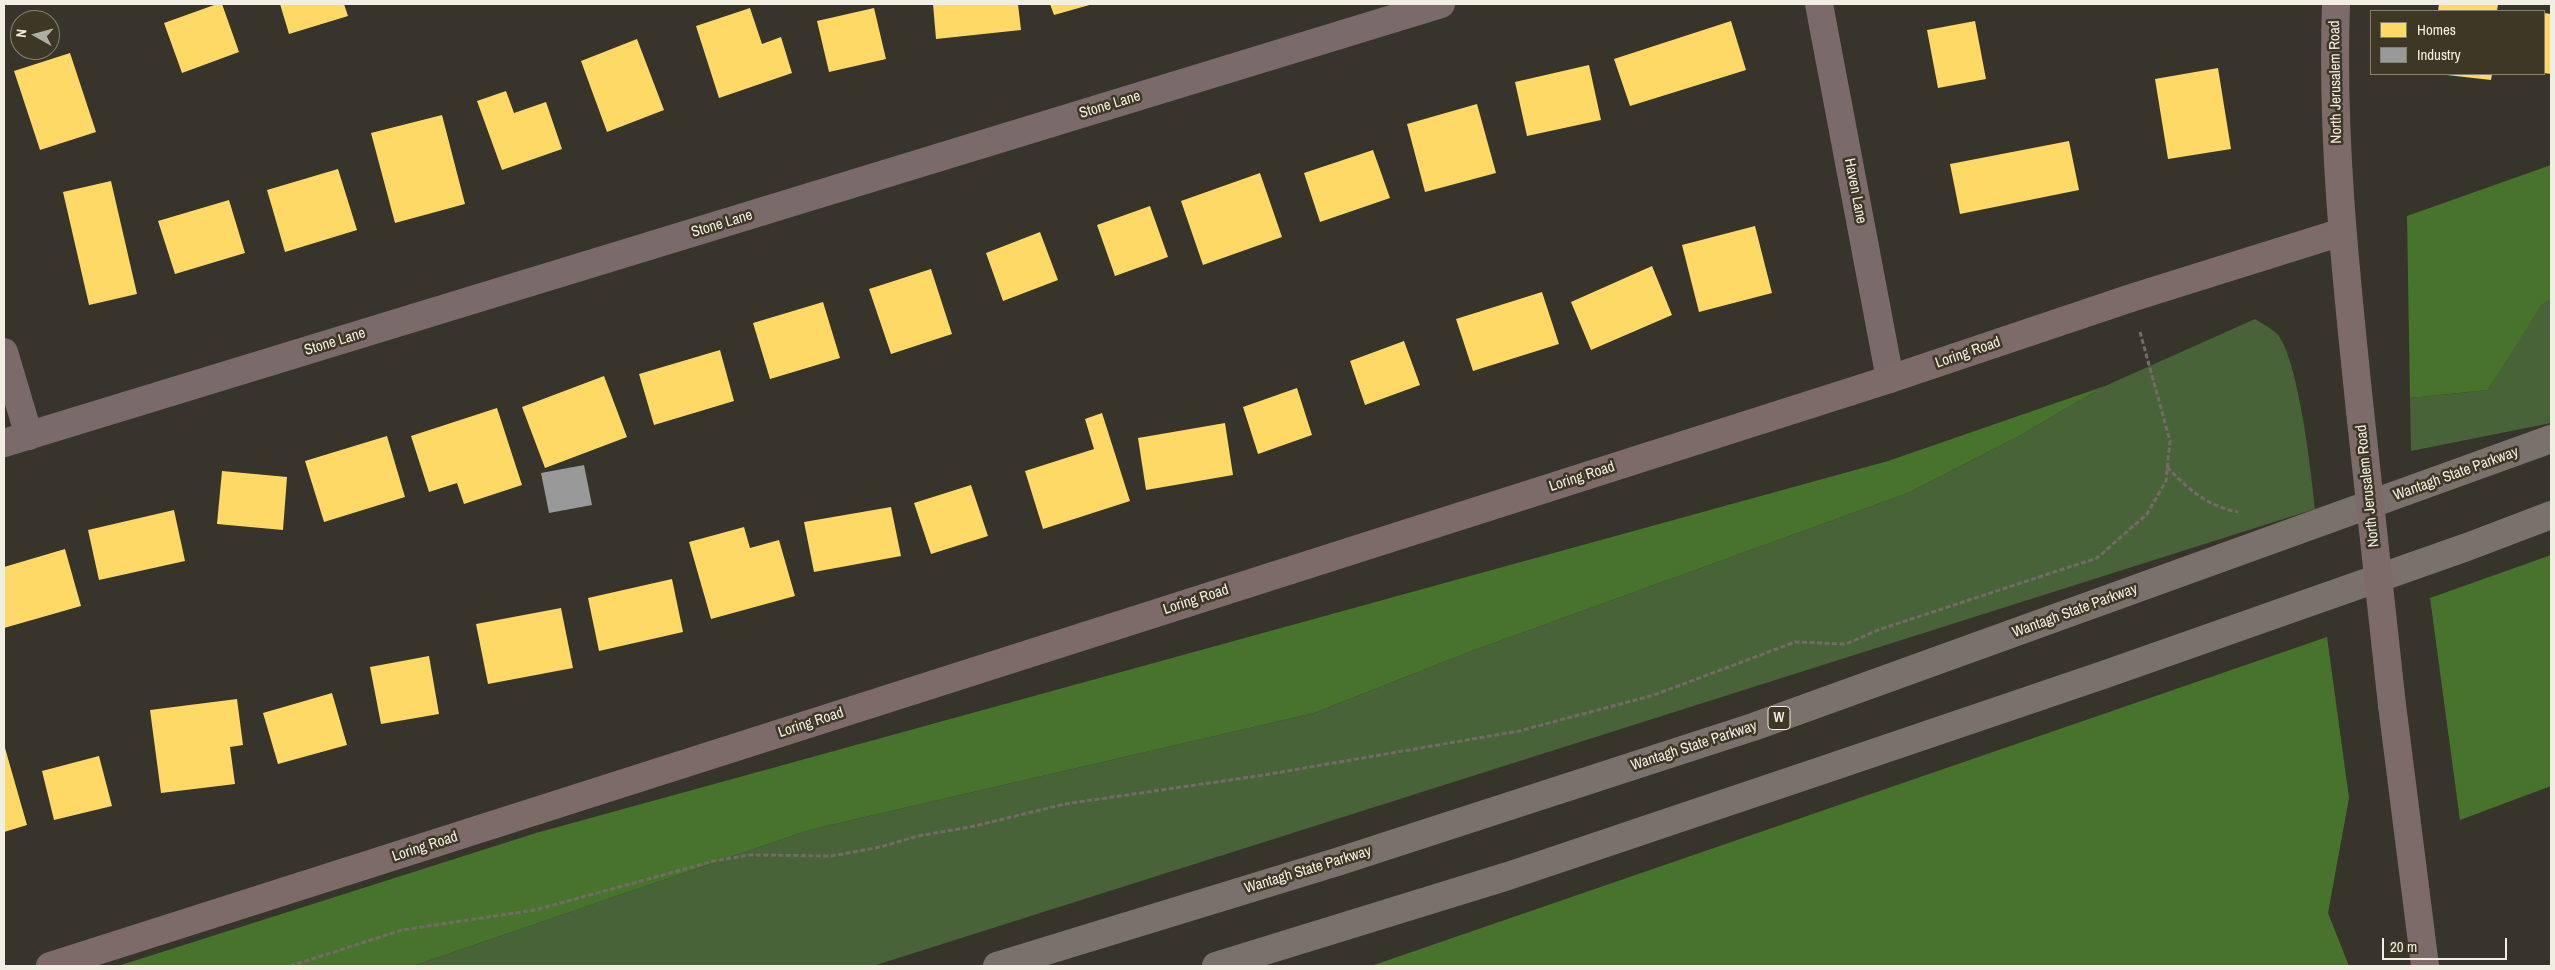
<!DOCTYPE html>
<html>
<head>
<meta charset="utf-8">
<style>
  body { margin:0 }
  #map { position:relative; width:2555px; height:970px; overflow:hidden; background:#37342b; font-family:"Archivo Narrow",sans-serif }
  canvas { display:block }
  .frame { position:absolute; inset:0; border:5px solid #f1eee2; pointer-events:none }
  .legend { position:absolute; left:2370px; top:10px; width:175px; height:65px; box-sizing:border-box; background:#3d3725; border:1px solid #858071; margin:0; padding:6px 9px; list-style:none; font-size:15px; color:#f1eee2 }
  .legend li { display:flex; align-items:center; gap:10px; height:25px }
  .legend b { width:25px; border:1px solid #858071 }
  .north { position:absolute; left:10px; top:10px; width:50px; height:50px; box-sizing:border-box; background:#3d3725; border:1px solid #858071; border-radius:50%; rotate:277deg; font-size:14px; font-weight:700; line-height:20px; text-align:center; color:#f1eee2 }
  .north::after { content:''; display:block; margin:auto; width:18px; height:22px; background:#b0ada2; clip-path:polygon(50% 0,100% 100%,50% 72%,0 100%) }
  .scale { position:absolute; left:2382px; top:938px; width:125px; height:22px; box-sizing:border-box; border:2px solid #f1eee2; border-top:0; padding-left:6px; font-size:15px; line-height:18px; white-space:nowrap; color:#f1eee2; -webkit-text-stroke:4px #3d3725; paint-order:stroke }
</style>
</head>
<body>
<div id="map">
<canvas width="2555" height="970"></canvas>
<div class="frame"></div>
<ul class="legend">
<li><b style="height:14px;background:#ffd966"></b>Homes</li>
<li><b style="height:14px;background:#999"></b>Industry</li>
</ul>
<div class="north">N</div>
<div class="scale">20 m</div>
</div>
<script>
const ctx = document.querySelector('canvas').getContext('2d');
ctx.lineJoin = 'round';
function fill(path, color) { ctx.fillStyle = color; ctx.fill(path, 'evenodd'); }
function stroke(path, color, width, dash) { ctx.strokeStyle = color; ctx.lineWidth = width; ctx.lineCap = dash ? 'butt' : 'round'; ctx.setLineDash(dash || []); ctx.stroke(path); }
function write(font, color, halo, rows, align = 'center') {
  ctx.font = font + ' "Archivo Narrow",sans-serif'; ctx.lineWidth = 5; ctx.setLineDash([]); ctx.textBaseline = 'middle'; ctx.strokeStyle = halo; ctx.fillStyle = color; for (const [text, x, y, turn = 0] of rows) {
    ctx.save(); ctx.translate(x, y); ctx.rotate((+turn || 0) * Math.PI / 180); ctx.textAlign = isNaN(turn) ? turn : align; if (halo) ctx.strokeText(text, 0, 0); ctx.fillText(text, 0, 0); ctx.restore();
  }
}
const green = new Path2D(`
  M2551 299V423L2411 451 2410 398 2488 390 2542 303Z
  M2255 319C2261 323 2271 328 2277 334 2298 356 2312 476 2315 509L873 966H413L809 830 1314 713 1469 652 1908 493 2017 437 2105 386Z`);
const forest = new Path2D(`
  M2551 165V299L2542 304 2488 390 2410 398 2407 216Z
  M2105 386 2017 437 1908 493 1469 652 1314 713 809 830 413 966H118L536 833 1888 461Z
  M2551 555V786L2460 820 2430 598Z
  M2327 637 2349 798 2328 913 2349 966H1371Z`);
const homes = new Path2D(`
  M217 4H222L239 52 182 73 164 23Z
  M280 4H344L348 16 289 34Z
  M933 4H1018L1021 30 936 39Z
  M1050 4H1093L1054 15Z
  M2439 4H2498L2497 11H2438Z
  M750 8 762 44 781 37 792 73 719 98 696 26Z
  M874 8 886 59 829 72 817 21Z
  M2544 13 2551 14V74L2544 73Z
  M1731 21 1746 70 1630 106 1614 59Z
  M1975 21 1986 79 1938 88 1927 30Z
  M637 39 664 110 607 132 581 61Z
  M70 53 96 132 40 150 14 71Z
  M1589 65 1601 120 1527 136 1515 82Z
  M2218 68 2231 149 2168 159 2155 79Z
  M2438 74H2492L2491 80Z
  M506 91 514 113 546 102 562 149 502 170 477 101Z
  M1477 104 1496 173 1425 192 1407 124Z
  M442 115 465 204 395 223 371 133Z
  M2069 141 2079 190 1960 214 1950 164Z
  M1373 150 1390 198 1320 222 1304 173Z
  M338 169 357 230 285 252 267 190Z
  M1260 173 1282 237 1203 265 1181 201Z
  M111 181 137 294 89 305 63 192Z
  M229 200 245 253 175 274 158 221Z
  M1150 206 1168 257 1115 276 1097 225Z
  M1755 226 1772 293 1699 312 1682 245Z
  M1040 232 1058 280 1003 301 986 253Z
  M1652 266 1672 315 1591 350 1571 302Z
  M931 269 952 334 891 354 869 289Z
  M1542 292 1559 344 1473 371 1456 319Z
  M823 302 840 358 770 379 753 323Z
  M1404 341 1420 385 1365 405 1350 361Z
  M720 350 734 401 654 425 639 374Z
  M604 376 627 437 545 468 522 407Z
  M1297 388 1312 435 1258 454 1243 407Z
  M497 408 522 485 464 504 457 483 429 492 411 436Z
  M1102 413 1130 501 1043 529 1025 471 1094 449 1085 419Z
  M1225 423 1233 475 1146 490 1138 438Z
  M387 436 405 497 324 522 305 461Z
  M222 471 287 477 283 530 217 524Z
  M971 485 988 536 931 554 914 503Z
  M891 507 901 556 814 572 804 522Z
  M174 510 185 561 99 580 88 530Z
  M744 527 750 548 779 540 795 596 711 619 689 542Z
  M65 549 81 606 4 628V567Z
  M672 579 683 632 599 651 588 598Z
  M561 608 573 668 488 684 476 624Z
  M429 656 439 714 381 724 370 667Z
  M332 693 347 745 278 764 263 713Z
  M237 699 243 745 230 747 235 784 161 793 150 710Z
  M5 748 27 825 4 832V749Z
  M99 756 112 806 54 820 42 771Z`);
const industry = new Path2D(`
  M584 465 592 505 549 513 541 473Z`);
const path = new Path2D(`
  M2167 467C2188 489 2207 506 2238 512
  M290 966 402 930 535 910 714 861 749 855 832 856 880 847 918 836 970 827 1065 804 1264 775 1519 731 1654 695 1795 642 1846 644 1878 630 2097 558 2147 514 2166 481 2170 441 2140 332`);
const street = new Path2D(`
  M1819 4 1890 379
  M4 352 29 436
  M4 443 1441 4`);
const secondary = new Path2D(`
  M2336 4C2331 140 2346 276 2360 411
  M2392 705 2425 966
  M50 966 1890 379 2131 298 2342 232`);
const highway = new Path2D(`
  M997 966 1340 861 1753 727 2551 439
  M1216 966 1508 876 1829 768 2103 675 2467 547 2551 515`);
const secondaryBridge = new Path2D(`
  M2360 411 2392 705`);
const shields = [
  [1779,718,22]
];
const shieldNames = [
  ["W",1779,718]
];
const streetNames = [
  ["North Jerusalem Road",2336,82,-91],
  ["Stone Lane",1110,105,-17],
  ["Haven Lane",1855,191,79],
  ["Stone Lane",722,224,-17],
  ["Stone Lane",335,342,-17],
  ["Loring Road",1968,353,-19],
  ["Wantagh State Parkway",2456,474,-20],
  ["Loring Road",1582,477,-18],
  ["North Jerusalem Road",2368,486,-96],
  ["Loring Road",1196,600,-18],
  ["Wantagh State Parkway",2075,611,-20],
  ["Loring Road",811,723,-18],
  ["Wantagh State Parkway",1694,746,-18],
  ["Loring Road",425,847,-18],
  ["Wantagh State Parkway",1308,870,-17]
];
fill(green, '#476337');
fill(forest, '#47732d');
fill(homes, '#ffd966');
fill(industry, '#999');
stroke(path, '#756a67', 3, [5, 2.5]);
stroke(street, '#7a6a69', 28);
stroke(secondary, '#7d6b6a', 28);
stroke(highway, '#7a706c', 28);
stroke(secondaryBridge, '#7d6b6a', 28);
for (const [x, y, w] of shields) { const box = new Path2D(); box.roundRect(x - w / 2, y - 11.5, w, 23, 4); ctx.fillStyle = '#3d3725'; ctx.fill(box); stroke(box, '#f1eee2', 1); }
write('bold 14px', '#f1eee2', null, shieldNames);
write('15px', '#f1eee2', '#3d3725', streetNames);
</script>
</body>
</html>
